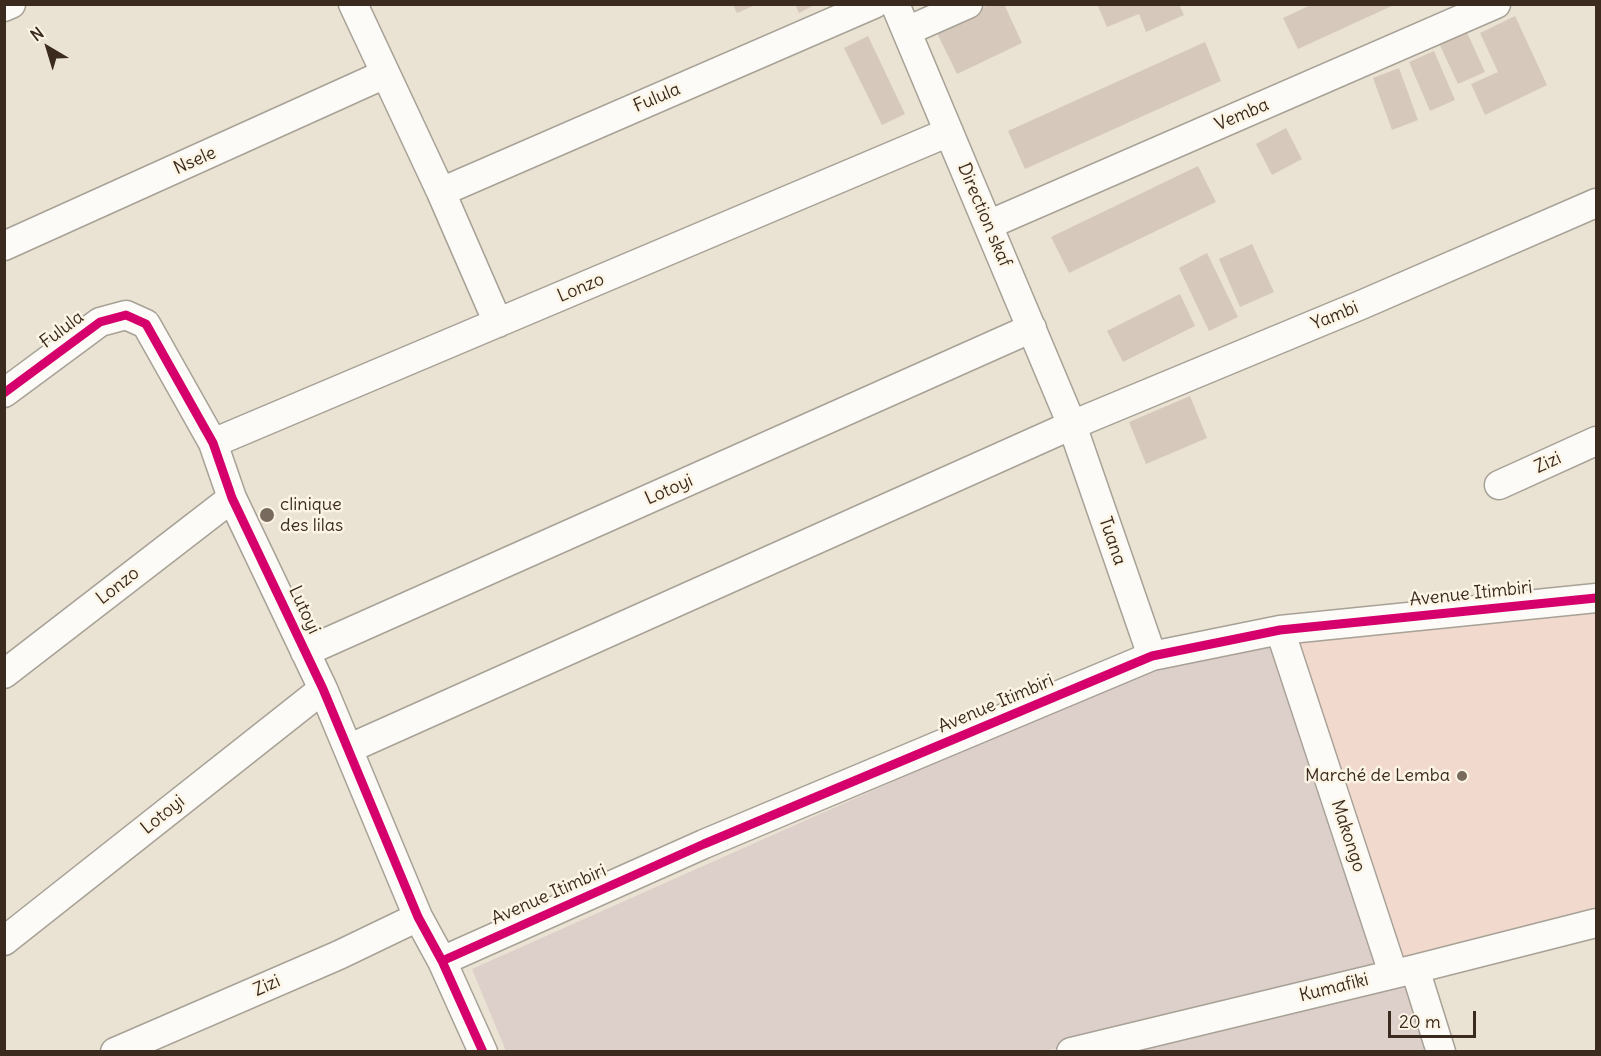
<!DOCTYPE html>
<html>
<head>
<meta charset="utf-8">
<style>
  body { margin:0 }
  #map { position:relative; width:1601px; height:1056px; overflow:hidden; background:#eae2d3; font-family:Delius,sans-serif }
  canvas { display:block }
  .frame { position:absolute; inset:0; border:6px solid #3b2a1e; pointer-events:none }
  .north { position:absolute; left:18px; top:18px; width:60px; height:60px; -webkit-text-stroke:4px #fcf5e5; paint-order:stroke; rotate:322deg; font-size:16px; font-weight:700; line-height:24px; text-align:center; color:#3b2a1e }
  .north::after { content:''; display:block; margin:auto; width:21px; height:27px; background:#3b2a1e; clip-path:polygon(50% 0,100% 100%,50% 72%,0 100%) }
  .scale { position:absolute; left:1388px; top:1011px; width:88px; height:27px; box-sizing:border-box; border:3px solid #3b2a1e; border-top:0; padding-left:8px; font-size:18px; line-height:21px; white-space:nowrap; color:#3b2a1e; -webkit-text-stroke:4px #fcf5e5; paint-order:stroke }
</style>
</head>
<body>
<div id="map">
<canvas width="1601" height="1056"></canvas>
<div class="frame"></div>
<div class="north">N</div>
<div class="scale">20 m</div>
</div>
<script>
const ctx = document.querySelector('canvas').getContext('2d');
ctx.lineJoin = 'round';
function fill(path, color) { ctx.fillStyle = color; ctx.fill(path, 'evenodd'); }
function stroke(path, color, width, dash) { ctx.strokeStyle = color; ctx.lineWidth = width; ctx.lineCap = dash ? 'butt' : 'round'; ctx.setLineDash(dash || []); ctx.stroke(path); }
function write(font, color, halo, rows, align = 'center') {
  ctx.font = font + ' Delius,sans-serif'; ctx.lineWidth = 5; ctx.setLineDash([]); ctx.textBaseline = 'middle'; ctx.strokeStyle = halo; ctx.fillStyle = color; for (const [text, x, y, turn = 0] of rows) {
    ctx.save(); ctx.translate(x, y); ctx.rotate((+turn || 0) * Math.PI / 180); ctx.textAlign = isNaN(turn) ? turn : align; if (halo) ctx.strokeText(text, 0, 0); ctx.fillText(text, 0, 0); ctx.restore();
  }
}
const built = new Path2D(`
  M1596 600V923L1393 973 1280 630Z`);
const industrial = new Path2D(`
  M1276 636 1381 968 1041 1052 506 1051 472 969 1175 656Z
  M1404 979 1431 1052H1137Z`);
const building = new Path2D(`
  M795 4H816L799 13Z
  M990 4H1004L1022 43 957 74 936 31Z
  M1097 4H1179L1184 15 1146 32 1139 14 1107 27Z
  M1313 4H1396L1298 49 1283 18Z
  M733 5H756L737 13Z
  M1515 16 1547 85 1485 115 1471 84 1498 72 1480 33Z
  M1464 26 1485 72 1458 84 1437 39Z
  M868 36 905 114 882 125 844 48Z
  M1205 42 1221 81 1025 169 1008 131Z
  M1434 51 1455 100 1430 111 1409 62Z
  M1399 68 1418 120 1392 130 1373 78Z
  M1286 128 1302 159 1272 175 1256 144Z
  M1198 166 1216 202 1069 273 1051 237Z
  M1252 244 1274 292 1240 307 1219 259Z
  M1207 253 1238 317 1209 331 1179 268Z
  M1180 294 1195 326 1123 362 1107 331Z
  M1190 396 1207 438 1146 464 1129 422Z`);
const minor = new Path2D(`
  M353 4 441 192 498 323
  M895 4 1072 425 1152 656
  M4 7 11 4
  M907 31 968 4
  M441 192 874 4
  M988 225 1496 4
  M4 246 385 74
  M4 393 100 322 126 315 146 324 213 443 232 498 323 689 418 917 442 961 483 1052
  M213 443 949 132
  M1499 485 1596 441
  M1280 630 1393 973
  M305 652 1032 328
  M4 674 232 498
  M348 749 1072 425 1361 305 1596 203
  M4 941 323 689
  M442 961 704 844 1152 656 1280 630 1596 598
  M1415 969 1441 1052
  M115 1052 339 955 418 917
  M1071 1052 1415 969 1596 923`);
const cycleway = new Path2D(`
  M4 393 100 322 126 315 146 324 213 443 232 498 323 689 418 917 442 961 483 1052
  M442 961 704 844 1152 656 1280 630 1596 598`);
const markers = [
  [267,515,8,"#786a5d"],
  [1462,776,6,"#786a5d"]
];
const streetNames = [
  ["Fulula",657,98,-23],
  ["Vemba",1242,115,-23],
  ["Nsele",195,161,-24],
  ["Direction skaf",984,215,67],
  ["Lonzo",581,288,-23],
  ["Yambi",1335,316,-22],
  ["Fulula",62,330,-37],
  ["Zizi",1548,463,-25],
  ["Lotoyi",669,490,-24],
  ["Tuana",1112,541,71],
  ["Lonzo",118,586,-38],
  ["Avenue Itimbiri",1471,594,-6],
  ["Lutoyi",304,610,65],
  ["Avenue Itimbiri",996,704,-23],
  ["Lotoyi",163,815,-39],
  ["Makongo",1348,836,72],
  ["Avenue Itimbiri",549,895,-24],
  ["Zizi",267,986,-24],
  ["Kumafiki",1334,988,-14]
];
const poiNames = [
  ["clinique",280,505],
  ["des lilas",280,526],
  ["Marché de Lemba",1450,776,"right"]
];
fill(built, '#f1d9ce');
fill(industrial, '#ddcfc9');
fill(building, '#d6c9bb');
stroke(minor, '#a7a196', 31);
stroke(minor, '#fcfbf8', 28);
stroke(cycleway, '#d6006c', 9);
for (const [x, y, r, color] of markers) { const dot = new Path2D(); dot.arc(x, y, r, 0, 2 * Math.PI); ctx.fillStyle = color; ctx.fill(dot); stroke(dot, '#fcf5e5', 2); }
write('18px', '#3b2a1e', '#fcf5e5', streetNames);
write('18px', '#3b2a1e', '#fcf5e5', poiNames, 'left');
</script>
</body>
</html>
